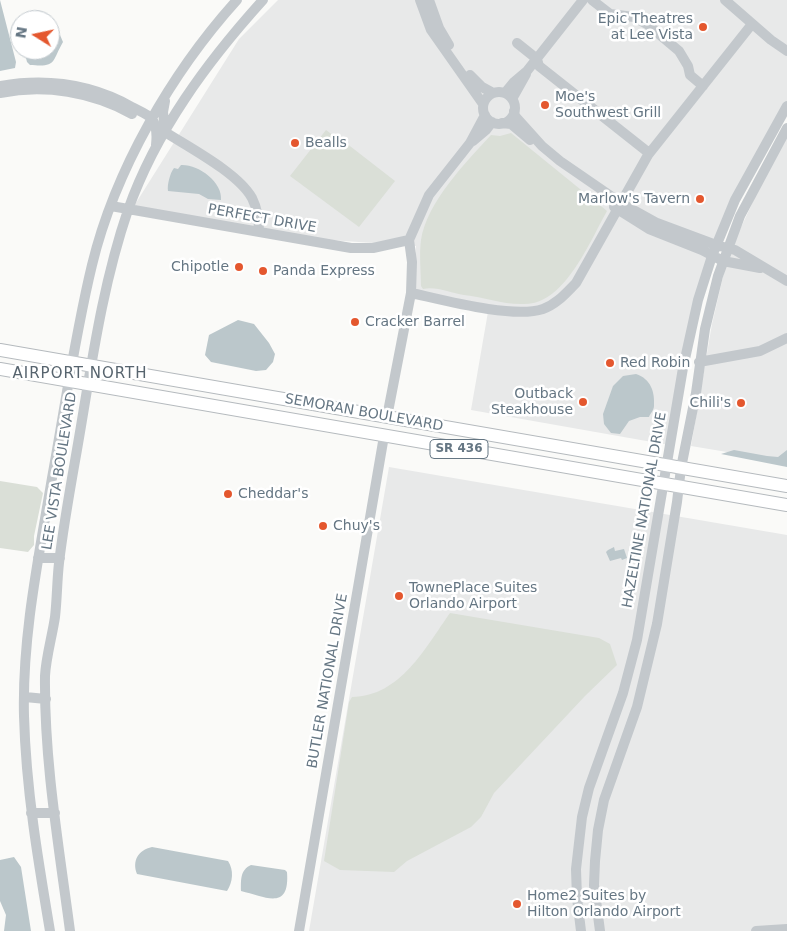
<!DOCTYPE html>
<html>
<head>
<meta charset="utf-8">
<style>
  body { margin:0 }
  #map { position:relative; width:787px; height:931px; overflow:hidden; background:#fafaf8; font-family:"DejaVu Sans",sans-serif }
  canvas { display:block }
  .north { position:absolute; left:10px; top:10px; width:50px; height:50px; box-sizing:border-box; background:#fff; border:1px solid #c1c8cd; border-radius:50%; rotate:280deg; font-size:14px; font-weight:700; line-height:20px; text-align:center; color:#657683 }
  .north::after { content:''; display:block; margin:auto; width:18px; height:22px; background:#e4572e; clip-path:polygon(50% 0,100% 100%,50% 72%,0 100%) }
</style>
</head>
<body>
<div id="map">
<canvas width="787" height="931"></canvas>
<div class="north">N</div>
</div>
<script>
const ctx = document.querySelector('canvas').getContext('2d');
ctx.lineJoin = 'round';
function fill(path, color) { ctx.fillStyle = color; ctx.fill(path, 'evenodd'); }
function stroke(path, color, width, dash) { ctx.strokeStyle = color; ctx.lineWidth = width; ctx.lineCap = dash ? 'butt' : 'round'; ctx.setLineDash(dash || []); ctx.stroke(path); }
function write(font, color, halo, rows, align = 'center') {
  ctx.font = font + ' "DejaVu Sans",sans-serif'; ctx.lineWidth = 5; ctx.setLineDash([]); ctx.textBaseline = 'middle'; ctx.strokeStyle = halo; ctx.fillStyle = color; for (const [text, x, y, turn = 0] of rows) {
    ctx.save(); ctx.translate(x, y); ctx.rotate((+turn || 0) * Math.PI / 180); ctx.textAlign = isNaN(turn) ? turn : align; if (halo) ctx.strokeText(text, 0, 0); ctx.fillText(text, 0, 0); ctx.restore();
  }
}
const built = new Path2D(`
  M278 0H787V101L743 181 712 249 669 445 471 410 489 306 414 291 416 246 330 240 134 206 239 39Z
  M787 135V462L691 446 712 324 728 255 772 161Z
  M389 467 787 535V931H309Z`);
const green = new Path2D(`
  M326 130 334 136H337L395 181 359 227 290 176Z
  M511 133 607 211C590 241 565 304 525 304 503 305 485 297 464 295 451 293 436 286 423 289L421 286C421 272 419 254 421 240 427 202 466 162 491 135L500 136Z
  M0 481 37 487 43 493 34 536V545L28 552 0 548Z
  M450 613 599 638 610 644 617 665 585 696 494 793 481 817 471 827 407 861 394 872 340 870 324 861 349 702 352 697C401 696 425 648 450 613Z`);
const water = new Path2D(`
  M0 0 16 62 15 68 0 71Z
  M50 30 60 35 63 42C51 63 57 67 30 65L27 62 24 50H50Z
  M181 165C198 164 223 182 221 200L208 199 199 194 168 191C167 185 170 173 174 168L178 169Z
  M238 320 254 324 269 343 275 354 273 362 266 370 256 371 211 362 205 355 209 335Z
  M636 374C651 379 655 392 654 406 654 410 650 414 649 417H640L629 421 620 434 611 433 604 424 603 414 613 386 623 376Z
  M734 450 767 456 778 457 787 450V467L721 454Z
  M614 547 615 551 624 549 627 558 622 560 621 558 610 561 606 552 608 550Z
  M152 847 228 861C234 870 233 882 227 891L137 874C132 861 138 850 152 847Z
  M14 857 21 867 31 931H4L6 915 0 901V860Z
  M251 865 285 870 287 872C290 911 266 897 241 891 241 880 240 870 251 865Z`);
const minor = new Path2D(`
  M420 0 431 30 483 104
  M429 0 439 28 449 45
  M592 0 610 14 634 17 647 24 679 51 688 66 690 75 703 86
  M725 0 771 40 787 51
  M517 43 537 59 539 66 649 153
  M470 75 482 87 493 93
  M0 86C46 78 91 84 132 107 137 110 148 114 152 119 157 126 157 136 156 145
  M483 108a16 16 0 1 1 32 0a16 16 0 1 1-32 0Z
  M0 93C45 84 92 92 132 114
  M505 93 514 82 527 71 583 0
  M512 99 526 74
  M165 101 163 112 165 132C190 148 238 173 252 198 257 208 259 221 259 232
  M514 111 515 116 542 146 560 161 621 203 657 223 716 245 735 250 787 281
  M502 123 511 124 530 140
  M473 141 486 130 492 122
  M111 206 351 248H373L409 240
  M614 207 649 229 702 250 723 261 760 268
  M409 240 429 195 470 143 485 115
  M411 293C443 300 513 319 543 309 557 304 566 293 576 283L648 155 752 24
  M699 362 760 351 787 338
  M387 417 411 293 412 262 409 240
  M38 558H60
  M25 697 46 699
  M31 813H55
  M50 931C38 860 26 789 24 716 22 636 39 556 52 478 65 407 75 335 92 265 115 170 172 72 237 0
  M70 931C59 847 44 761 45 676 46 657 52 637 55 617 57 600 57 581 59 563 63 529 69 495 75 461 90 377 100 292 128 210 156 131 207 62 263 0
  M299 931 384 436
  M581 931 577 898 576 869 582 817 589 788 623 693 637 640 683 368 698 300 712 256 735 200 787 106
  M600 931 594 885 595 861 598 830 604 800 637 707 657 624 677 502 681 468 696 393 705 329 718 276 740 216 787 128
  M756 931 787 929`);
const major = new Path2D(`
  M0 350 787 486
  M0 369 787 505`);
const markers = [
  [703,27,5,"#e4572e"],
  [545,105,5,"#e4572e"],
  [295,143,5,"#e4572e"],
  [700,199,5,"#e4572e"],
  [239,267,5,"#e4572e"],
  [263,271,5,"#e4572e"],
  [355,322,5,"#e4572e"],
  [610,363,5,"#e4572e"],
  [583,402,5,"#e4572e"],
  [741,403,5,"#e4572e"],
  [228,494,5,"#e4572e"],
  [323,526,5,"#e4572e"],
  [399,596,5,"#e4572e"],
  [517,904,5,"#e4572e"]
];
const shields = [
  [459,449,58]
];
const shieldNames = [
  ["SR 436",459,449]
];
const poiNames = [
  ["Epic Theatres",693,19,"right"],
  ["at Lee Vista",693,35,"right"],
  ["Moe's",555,97],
  ["Southwest Grill",555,113],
  ["Bealls",305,143],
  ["Marlow's Tavern",690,199,"right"],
  ["Chipotle",229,267,"right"],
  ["Panda Express",273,271],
  ["Cracker Barrel",365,322],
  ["Red Robin",620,363],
  ["Outback",573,394,"right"],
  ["Steakhouse",573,410,"right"],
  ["Chili's",731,403,"right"],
  ["Cheddar's",238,494],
  ["Chuy's",333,526],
  ["TownePlace Suites",409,588],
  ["Orlando Airport",409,604],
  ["Home2 Suites by",527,896],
  ["Hilton Orlando Airport",527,912]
];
const streetNames = [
  ["PERFECT DRIVE",262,219,10],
  ["SEMORAN BOULEVARD",364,413,10],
  ["LEE VISTA BOULEVARD",60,471,-81],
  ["HAZELTINE NATIONAL DRIVE",645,510,-80],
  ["BUTLER NATIONAL DRIVE",328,681,-80]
];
const neighbourhoodNames = [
  ["AIRPORT NORTH",80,374]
];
fill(built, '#e8e9e9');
fill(green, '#dadfd7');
fill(water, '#bbc7cb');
stroke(major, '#b5babe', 14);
stroke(minor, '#c3c8cc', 10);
stroke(major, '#fff', 12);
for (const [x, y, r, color] of markers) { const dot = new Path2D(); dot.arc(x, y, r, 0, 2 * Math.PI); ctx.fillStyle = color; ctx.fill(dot); stroke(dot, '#fff', 2); }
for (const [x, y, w] of shields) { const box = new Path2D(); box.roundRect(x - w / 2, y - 9.5, w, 19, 4); ctx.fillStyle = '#fff'; ctx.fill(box); stroke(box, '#657683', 1); }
write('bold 12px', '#657683', null, shieldNames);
write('14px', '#657683', '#fff', poiNames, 'left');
write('14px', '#657683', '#fff', streetNames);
ctx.letterSpacing = '1px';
write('15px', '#57646e', '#fff', neighbourhoodNames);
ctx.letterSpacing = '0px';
</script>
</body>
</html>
